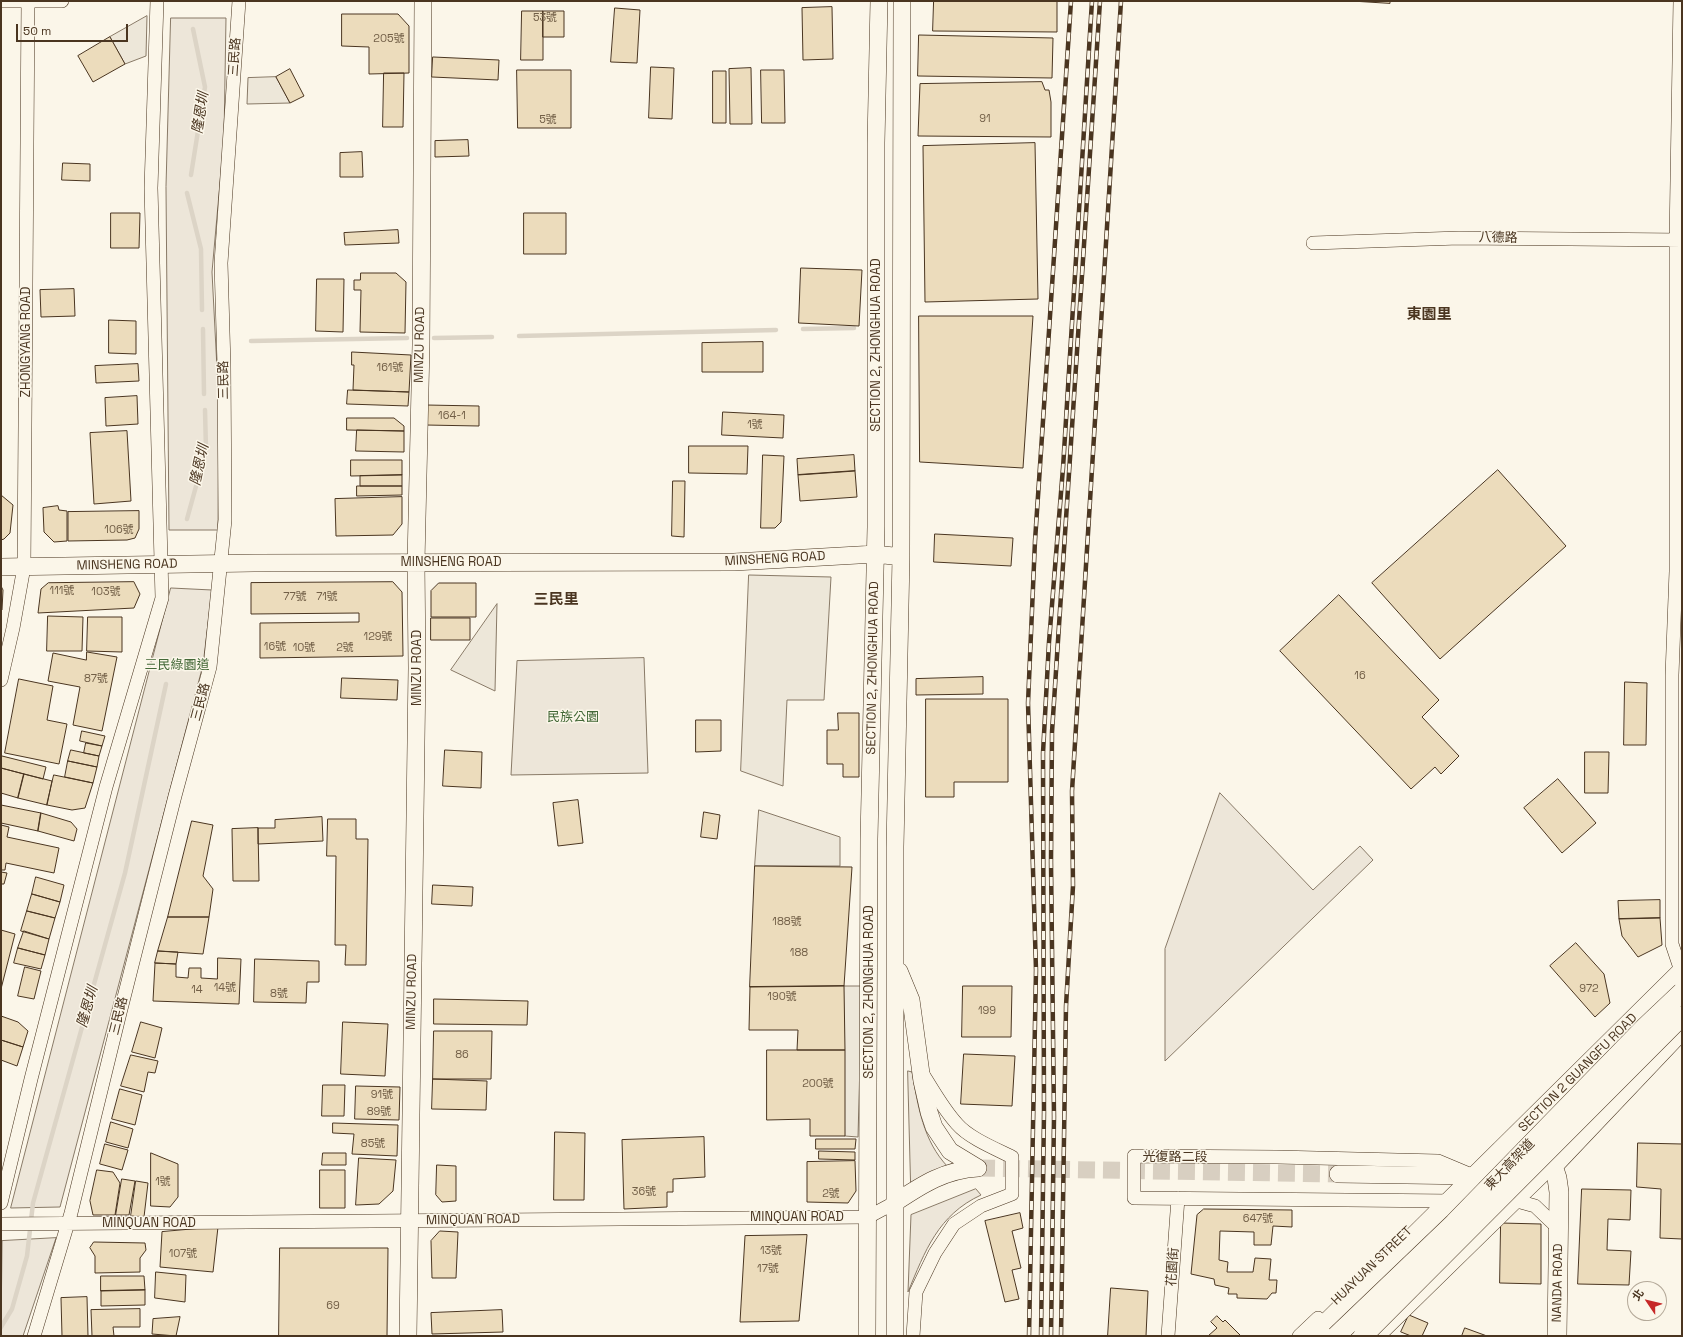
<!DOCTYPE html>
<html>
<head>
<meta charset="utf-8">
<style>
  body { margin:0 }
  #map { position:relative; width:1683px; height:1337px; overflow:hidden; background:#fbf6e9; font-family:"Space Grotesk","Noto Sans TC",sans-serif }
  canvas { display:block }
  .frame { position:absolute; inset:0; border:2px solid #4a3520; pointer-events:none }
  .north { position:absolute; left:1627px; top:1281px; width:40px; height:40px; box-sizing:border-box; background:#fbf6e9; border:1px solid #b4a999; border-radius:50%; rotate:305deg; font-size:11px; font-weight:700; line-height:16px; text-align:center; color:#4a3520 }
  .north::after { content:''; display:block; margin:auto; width:14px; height:18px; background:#c62828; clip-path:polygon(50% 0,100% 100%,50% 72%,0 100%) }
  .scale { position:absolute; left:16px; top:24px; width:112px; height:18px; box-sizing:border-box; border:2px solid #4a3520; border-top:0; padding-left:5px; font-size:12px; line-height:14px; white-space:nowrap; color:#4a3520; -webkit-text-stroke:3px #fbf6e9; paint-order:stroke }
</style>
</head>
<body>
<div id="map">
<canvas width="1683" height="1337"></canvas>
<div class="frame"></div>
<div class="north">北</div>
<div class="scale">50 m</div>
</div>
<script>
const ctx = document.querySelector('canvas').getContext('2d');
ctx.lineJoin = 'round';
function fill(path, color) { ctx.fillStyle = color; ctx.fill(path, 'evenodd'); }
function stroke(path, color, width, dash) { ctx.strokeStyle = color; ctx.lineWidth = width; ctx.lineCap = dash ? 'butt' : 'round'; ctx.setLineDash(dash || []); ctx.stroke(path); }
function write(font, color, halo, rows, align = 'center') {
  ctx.font = font + ' "Space Grotesk","Noto Sans TC",sans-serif'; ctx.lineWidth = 3; ctx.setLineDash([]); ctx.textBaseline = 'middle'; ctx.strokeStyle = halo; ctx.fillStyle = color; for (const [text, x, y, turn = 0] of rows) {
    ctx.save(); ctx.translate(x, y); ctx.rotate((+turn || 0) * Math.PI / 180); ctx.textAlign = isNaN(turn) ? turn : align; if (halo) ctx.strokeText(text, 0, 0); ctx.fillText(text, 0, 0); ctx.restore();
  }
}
const green = new Path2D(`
  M171 18H226L224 138 212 272 219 407 218 530H169L166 187Z
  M171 588 212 590 203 665 60 1207 11 1208Z
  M644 658 648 773 511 775 517 661Z
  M1220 793 1313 890 1360 846 1373 860 1165 1061V949Z
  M908 1071 912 1072C918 1106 923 1141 948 1167L911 1186Z
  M976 1189 981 1195C938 1215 925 1251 908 1292L911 1215Z
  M56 1238 23 1336H1L2 1241Z`);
const parking = new Path2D(`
  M147 16 146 56 125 64 110 37Z
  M276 77 290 103 247 104 248 78Z
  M749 575 831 577 824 700H787L783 786 741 771Z
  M497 604 495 691 451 670Z
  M759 810 840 837V866H755Z
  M844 986H862L858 1137 845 1136Z`);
const stream = new Path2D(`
  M191 175 205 87 193 29
  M187 193 201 249 202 310
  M203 329 204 394
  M803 329 854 328
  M519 336 776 330
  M434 338 492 337
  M251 341 407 338
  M187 519 206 450 205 410
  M1 1327 12 1309 27 1256 33 1203 125 873 166 684`);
const building = new Path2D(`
  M934 1H1057V32L933 31Z
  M1352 1H1390V3Z
  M832 7 833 59 803 60 802 8Z
  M615 8 640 10 637 63 611 62Z
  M522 11H543V60H521Z
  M543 11H564V37H543Z
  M342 14H398L409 26V73L369 74V47L342 46Z
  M919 35 1053 38 1052 78 918 76Z
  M110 37 125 64 93 82 78 56Z
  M433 57 499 60 498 80 432 77Z
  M651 67 674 68 672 119 649 118Z
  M751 68 752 124H730L729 69Z
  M290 69 304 96 290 103 276 77Z
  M517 70H571V128H518Z
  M761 70H784L785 123H762Z
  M713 71H726V123H713Z
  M384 73H404L403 127H383Z
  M1042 82 1045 90H1049L1051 102V137L918 136 920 84Z
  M468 140 469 156 435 157V141Z
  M1035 143 1038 299 925 302 923 146Z
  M362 152 363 177H340V153Z
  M63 163 90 164V181L62 180Z
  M111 213H140L139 248H111Z
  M524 213H566V254H524Z
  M398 230 399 243 345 245 344 233Z
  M801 268 862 270 859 326 799 323Z
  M361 273H396L406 282 405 333 360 332 361 290H354V280H360Z
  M317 279H344L343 332 316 331Z
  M74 289 75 316 41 317 40 290Z
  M919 316H1033L1023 468 920 462Z
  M109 320 136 321V354L109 353Z
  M763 342V372H702V343Z
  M352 352 411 355 409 392 353 390 354 365H352Z
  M138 364 139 381 96 383 95 366Z
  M348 390 409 392 408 406 347 404Z
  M137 396 138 424 106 426 105 398Z
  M426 405 479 406V426L425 425Z
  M723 412 784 415 783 438 722 435Z
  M347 418H394L404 426V431L347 430Z
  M357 430 404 431V452L356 451Z
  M127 431 131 501 94 504 90 433Z
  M689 446H748L747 474 689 473Z
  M763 455 784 456 781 522 775 528H761Z
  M854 455 855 471 798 475 797 459Z
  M351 460H402V475L351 476Z
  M1498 470 1566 546 1440 659 1372 583Z
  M855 471 857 497 800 501 798 475Z
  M402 475V486H360V476Z
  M673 481H685L684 537 672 536Z
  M357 486H402V495L357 496Z
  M1 495 13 505 10 533 4 539 1 540Z
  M402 497V524L393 535 336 536 335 499Z
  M58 506 59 510 67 511V541L54 542 44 532 43 508Z
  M139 511V529L135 538 127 540 68 541V512Z
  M935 534 1013 538 1011 566 934 562Z
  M134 582 140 594 134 608 38 613 41 589 48 583Z
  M393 582 402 592 403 656 260 658V623L359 622V613L251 614V583Z
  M439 583H476V617H431V591Z
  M1 586 3 590 2 610H1Z
  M1339 595 1439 700 1422 717 1459 756 1441 774 1435 767 1411 789 1280 651Z
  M48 616 83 617 82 651H47Z
  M88 617H122V652L87 651Z
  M431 618H470V640H431Z
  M87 652 117 657 102 731 73 725 80 687 48 681 53 653 86 660Z
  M983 677V694L916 695V679Z
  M342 678 398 680 397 700 341 698Z
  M19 679 53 686 47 720 67 724 59 764 5 753Z
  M1625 682 1647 683 1646 745H1624Z
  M926 699H1008V782H954V797H926Z
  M838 713H859V777H843V764H827V730H838Z
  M696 720H721V751L696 752Z
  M82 731 105 736 102 746 80 741Z
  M86 743 102 746 99 756 84 753Z
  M71 750 99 756 97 767 68 761Z
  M445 750 482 752 481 788 443 786Z
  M1585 752H1609L1608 793H1585Z
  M2 756 46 767 43 779 1 768Z
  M68 761 97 767 93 783 65 777Z
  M1 768 24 774 18 798 1 793Z
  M24 774 52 781 47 805 18 798Z
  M54 775 93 783 85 808 72 810 47 805Z
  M1558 779 1596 823 1562 853 1524 808Z
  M578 800 583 843 558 846 553 803Z
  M1 805 41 813 38 831 1 823Z
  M704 812 720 815 717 839 701 837Z
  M41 813 71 822 77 829 74 841 38 831Z
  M322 817 323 841 258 844V828H275V820Z
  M328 819H356V839H368L366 965H345L346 945H335L336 856H327Z
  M192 821 213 825 203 876 213 889 209 917H168Z
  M1 825 9 827 7 837 59 848 54 873 6 863 5 870H1Z
  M258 828 259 881H233L232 829Z
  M755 866 852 867 844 986 750 987Z
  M1 872 7 873 4 884H1Z
  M36 877 64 885 60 902 32 894Z
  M433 885 473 887 472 906 432 904Z
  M32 894 60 902 55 918 27 911Z
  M1660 900V918L1619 919 1618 901Z
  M27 911 55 918 49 939 21 931Z
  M168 917H209L203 954 158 951Z
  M1660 918 1662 945 1638 957 1622 936 1619 919Z
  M1 930 15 934 1 989Z
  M24 931 49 939 45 955 18 948Z
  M1576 943 1604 974 1610 1003 1595 1017 1550 966Z
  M18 948 45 955 41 969 14 963Z
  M158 951 178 952 176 964 155 963Z
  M218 958 241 959 239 1004 153 1001 155 963 176 964V977L188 978 189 968H201V978L217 979Z
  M255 959 319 961V982H307L306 1003 254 1002Z
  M25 967 41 971 34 999 18 996Z
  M844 986 845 1050H797L798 1030H749L750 987Z
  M963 986H1012L1011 1037H962Z
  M434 999 528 1001 527 1025 434 1024Z
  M1 1016 18 1022 28 1031 23 1047 1 1040Z
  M141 1022 162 1028 155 1058 132 1052Z
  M343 1022 388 1024 385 1076 341 1074Z
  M434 1031H492L491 1079H433Z
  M1 1040 23 1047 17 1066 1 1060Z
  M767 1050H845V1136H810V1119L767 1120Z
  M964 1054 1015 1056 1012 1106 961 1104Z
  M131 1055 158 1061 155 1073 148 1072 144 1092 121 1086Z
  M433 1079 487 1081 486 1110 432 1109Z
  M323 1085H345L344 1116H322Z
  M356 1086 400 1087 399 1120 355 1119Z
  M120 1089 142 1095 135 1125 112 1119Z
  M111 1122 133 1129 128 1148 106 1142Z
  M333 1123 398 1125 397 1156 352 1154 354 1134 333 1133Z
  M555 1132 585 1133 584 1200H554Z
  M704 1137 705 1177 673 1179V1192H667V1207L624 1209 622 1140Z
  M816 1139H856L855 1149H816Z
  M1638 1143 1682 1144V1239L1660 1238 1661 1189 1637 1187Z
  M105 1144 128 1150 122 1170 100 1164Z
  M819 1151 855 1152V1160L819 1159Z
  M151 1153 178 1164V1197L170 1207 151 1206Z
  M323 1153H346V1165H322Z
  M359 1158 396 1160 393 1191 379 1204 356 1205Z
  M855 1161 856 1191 848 1203 807 1202V1162Z
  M437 1165 456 1166V1201L442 1202 436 1195Z
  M97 1170 113 1172 120 1183 115 1215H93L90 1201Z
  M320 1170H345V1208H320Z
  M122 1179 135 1181 129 1215H116Z
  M136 1181 148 1183 144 1217 131 1216Z
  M1582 1189 1631 1190 1630 1220 1608 1219 1607 1250 1631 1251 1629 1285 1578 1284Z
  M1204 1209 1292 1210V1227L1273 1226 1271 1245H1254V1232L1220 1231 1219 1260 1228 1262 1227 1272H1253L1255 1258 1271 1259 1269 1280H1277L1276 1293H1272L1267 1299 1237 1298V1294H1228L1229 1288 1215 1285 1214 1279 1191 1274 1197 1215Z
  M1020 1213 1023 1228 1012 1231 1021 1268 1012 1270 1019 1299 1005 1302 985 1221Z
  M1501 1223 1541 1224V1284L1500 1283Z
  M218 1227 213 1272 160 1267 162 1232Z
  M440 1231 458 1232 456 1278H432L431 1241Z
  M807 1235 799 1321 740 1322 745 1236Z
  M94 1242 145 1243 146 1250 140 1258V1272L95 1273V1256L90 1248Z
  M280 1248H388L387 1336H279Z
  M156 1272 186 1275 185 1302 155 1298Z
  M101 1276H144L145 1290 101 1291Z
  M1111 1288 1148 1291 1146 1336H1108Z
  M145 1290V1305L101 1306V1291Z
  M87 1297 88 1336H62L61 1298Z
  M140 1309V1327H113L114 1336H92L91 1310Z
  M502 1310 503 1332 432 1334 431 1313Z
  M1409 1315 1428 1323 1422 1336H1411L1401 1332Z
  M1217 1316 1223 1322 1225 1320 1241 1336H1208L1217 1328 1211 1322Z
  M180 1317 176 1336 152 1334 153 1319Z
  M1465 1328 1487 1336H1462Z`);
const tertiaryTunnel = new Path2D(`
  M978 1168 1338 1174`);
const minor = new Path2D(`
  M1 1H62
  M1680 1 1676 240V571L1672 675V944L1682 974
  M1313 243 1459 238 1682 240
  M1 680 13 628 24 567 28 1
  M1453 1201 1134 1198V1156L1277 1157 1438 1161 1469 1174
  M1495 1201H1517L1553 1166
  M1 1203 31 1079 106 787 162 598 151 188 157 1
  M1 1224 868 1217 896 1202
  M1481 1236V1215
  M34 1336 71 1213 120 1013 175 796 210 667 225 520 224 366 221 263 239 1
  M913 1336 916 1292 935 1253 954 1224 981 1206 1012 1194V1157C996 1149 969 1138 957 1124 944 1110 934 1092 924 1076
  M1168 1336 1178 1198
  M1299 1336 1318 1318
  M1379 1336 1517 1201 1535 1206 1559 1229`);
const tertiary = new Path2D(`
  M1 567 254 563 734 562 876 554 901 557
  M899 971 911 1000 922 1081 929 1112 934 1127 950 1151 978 1168
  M1338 1174 1475 1176 1484 1174
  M896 1202C923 1184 945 1170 978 1168
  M408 1336 417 668 416 562 421 345 423 1
  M867 1336 869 839 876 527V143L879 1
  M895 1336V847L901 557 902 1`);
const secondary = new Path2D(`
  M1550 1134 1553 1166 1557 1178 1559 1192 1557 1336
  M1553 1166 1682 1030
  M1313 1336 1682 971`);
const rail = new Path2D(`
  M1029 1336 1036 970 1028 703 1035 541 1071 1
  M1041 1336 1044 1112 1043 753 1049 642 1063 468 1092 1
  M1051 1336 1054 1117 1051 862 1052 732 1100 1
  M1061 1336 1066 1006 1073 886 1072 791 1121 1`);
const secondaryBridge = new Path2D(`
  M1336 1336 1454 1223 1644 1028 1682 992
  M1363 1336 1682 1016`);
const numberNames = [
  ["53號",545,18],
  ["205號",389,39],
  ["91",985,119],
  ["5號",548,120],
  ["161號",390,368],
  ["164-1",452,416],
  ["1號",755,425],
  ["106號",119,530],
  ["111號",62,591],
  ["103號",106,592],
  ["77號",295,597],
  ["71號",327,597],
  ["129號",378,637],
  ["16號",275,647],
  ["10號",304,648],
  ["2號",345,648],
  ["16",1360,676],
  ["87號",96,679],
  ["188號",787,922],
  ["188",799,953],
  ["14號",225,988],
  ["972",1589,989],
  ["14",197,990],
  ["8號",279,994],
  ["190號",782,997],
  ["199",987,1011],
  ["86",462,1055],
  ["200號",818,1084],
  ["91號",382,1095],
  ["89號",379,1112],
  ["85號",373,1144],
  ["1號",163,1182],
  ["36號",644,1192],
  ["2號",831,1194],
  ["647號",1258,1219],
  ["13號",771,1251],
  ["107號",183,1254],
  ["17號",768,1269],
  ["69",333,1306]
];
const streetNames = [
  ["三民路",235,57,-86],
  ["八德路",1498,238,1],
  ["ZHONGYANG ROAD",26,342,-90],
  ["MINZU ROAD",420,345,-89],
  ["SECTION 2, ZHONGHUA ROAD",876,345,-90],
  ["三民路",224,380,-91],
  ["MINSHENG ROAD",775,559,-3],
  ["MINSHENG ROAD",451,562],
  ["MINSHENG ROAD",127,565,-1],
  ["MINZU ROAD",417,668,-90],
  ["SECTION 2, ZHONGHUA ROAD",873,668,-89],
  ["三民路",201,702,-75],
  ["MINZU ROAD",412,992,-89],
  ["SECTION 2, ZHONGHUA ROAD",869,992,-90],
  ["三民路",119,1016,-76],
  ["SECTION 2 GUANGFU ROAD",1578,1073,-45],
  ["光復路二段",1175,1157],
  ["東大高架道",1510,1165,-46],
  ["MINQUAN ROAD",797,1217],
  ["MINQUAN ROAD",473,1220,-1],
  ["MINQUAN ROAD",149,1223],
  ["HUAYUAN STREET",1372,1266,-44],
  ["花園街",1173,1267,-86],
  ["NANDA ROAD",1558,1283,-89]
];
const parkNames = [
  ["三民綠園道",177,665],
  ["民族公園",573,717]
];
const waterNames = [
  ["隆恩圳",201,113,-81],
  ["隆恩圳",200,465,-78],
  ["隆恩圳",88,1007,-74]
];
const quarterNames = [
  ["東園里",1429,315],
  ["三民里",556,600]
];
fill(green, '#ede6d9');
stroke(green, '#887966', 1);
fill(parking, '#ede7d9');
stroke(parking, '#887966', 1);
stroke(stream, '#dcd4c6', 4.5);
fill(building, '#ecdcbc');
stroke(building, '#4a3520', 1);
stroke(tertiaryTunnel, '#d8cfc1', 17, [17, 8]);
stroke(minor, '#4a3520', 14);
stroke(tertiary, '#4a3520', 18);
stroke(secondary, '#4a3520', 20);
stroke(minor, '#fbf6e9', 13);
stroke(tertiary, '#fbf6e9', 17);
stroke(secondary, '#fbf6e9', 19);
stroke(rail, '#4a3520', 4.5);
stroke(rail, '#fbf6e9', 3, [9]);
stroke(secondaryBridge, '#4a3520', 20, []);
stroke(secondaryBridge, '#fbf6e9', 19);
write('11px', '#725f47', null, numberNames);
write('13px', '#4a3520', '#fbf6e9', streetNames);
write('13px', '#436837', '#fbf6e9', parkNames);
write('italic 14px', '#4a3520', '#fbf6e9', waterNames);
write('bold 15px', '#4a3520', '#fbf6e9', quarterNames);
</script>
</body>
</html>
